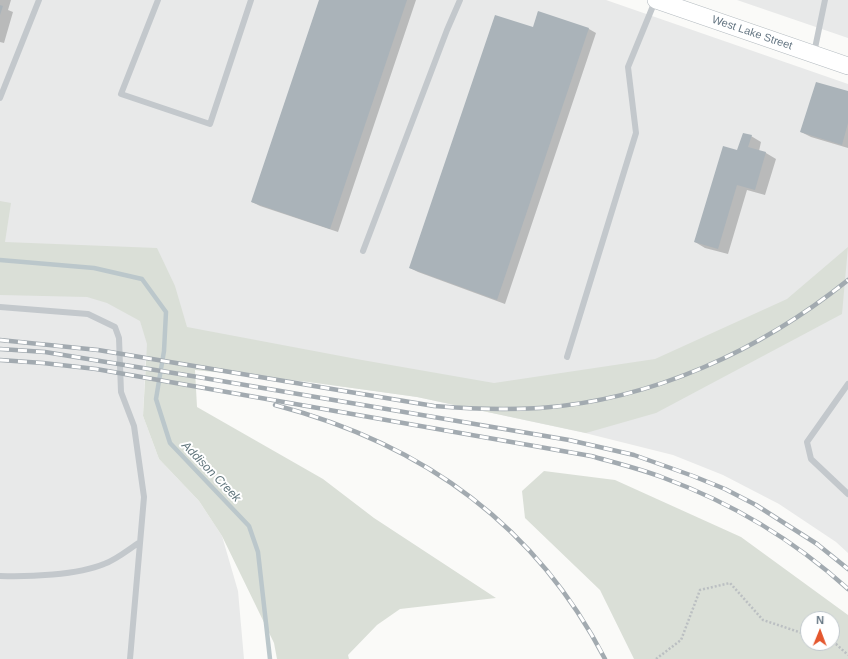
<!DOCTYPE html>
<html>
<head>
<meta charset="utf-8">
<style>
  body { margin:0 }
  #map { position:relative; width:848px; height:659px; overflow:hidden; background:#fafaf8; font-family:Helvetica,sans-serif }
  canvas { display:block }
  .north { position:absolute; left:800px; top:611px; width:40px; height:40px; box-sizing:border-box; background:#fff; border:1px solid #c1c8cd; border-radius:50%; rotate:1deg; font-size:11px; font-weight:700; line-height:16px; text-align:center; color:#657683 }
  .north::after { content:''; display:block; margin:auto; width:14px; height:18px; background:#e4572e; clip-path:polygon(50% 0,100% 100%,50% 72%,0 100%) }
</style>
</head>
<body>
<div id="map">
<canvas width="848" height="659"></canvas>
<div class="north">N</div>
</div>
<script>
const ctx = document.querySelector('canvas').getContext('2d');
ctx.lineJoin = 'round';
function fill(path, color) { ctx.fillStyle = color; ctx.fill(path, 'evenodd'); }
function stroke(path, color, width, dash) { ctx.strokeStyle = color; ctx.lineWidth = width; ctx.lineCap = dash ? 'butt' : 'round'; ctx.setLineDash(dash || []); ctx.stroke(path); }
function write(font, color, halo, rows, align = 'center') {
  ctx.font = font + ' Helvetica,sans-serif'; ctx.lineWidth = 4; ctx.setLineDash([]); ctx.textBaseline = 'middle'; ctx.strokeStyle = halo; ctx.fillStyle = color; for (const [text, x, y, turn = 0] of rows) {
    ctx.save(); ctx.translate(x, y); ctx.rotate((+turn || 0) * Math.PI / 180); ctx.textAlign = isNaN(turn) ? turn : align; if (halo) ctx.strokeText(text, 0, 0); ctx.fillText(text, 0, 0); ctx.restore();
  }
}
const built = new Path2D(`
  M0 0H606L848 84V553L836 542 779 504 723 475 673 455 585 433 417 397 309 382 146 355 143 416 159 459 199 501 222 536 238 591 244 659H0Z
  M737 0H848V38Z`);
const green = new Path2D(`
  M0 201 11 203 5 242 157 248 175 286 187 327 362 360 494 383 655 359 787 299 848 247 842 314 656 413 586 433 417 397 309 382 195 370 197 407 323 479 374 518 496 598 400 609 377 625 348 655 349 659H277L274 643 222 536 199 501 159 459 143 416 147 344 140 321 107 303 87 297 0 295Z
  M544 471 615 480 741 537 848 615V659H634L600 590 525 518 522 491ZM808 619H832V643H808Z`);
const shadow = new Path2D(`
  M0 0H11L8 10 13 12 4 43 0 42Z
  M320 0H416L338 232 260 206 252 202Z
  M538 12 589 29 596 33 505 304 418 272 410 268 534 28Z
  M848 92V148L811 137 801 132Z
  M751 136 761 142 759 151 766 153 776 159 765 195 747 190 728 254 705 248 695 242 738 151Z`);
const stream = new Path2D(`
  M0 260 94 268 142 279 166 312 164 351 156 399 170 443 249 526 258 552 270 659`);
const building = new Path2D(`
  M319 0H407L330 229 251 202Z
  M0 5 3 6 0 15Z
  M538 11 589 28 497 300 409 268 495 15 533 27Z
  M816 82 848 91V123L842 145 800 132Z
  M743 133 752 135 748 147 766 152 755 190 737 185 718 249 694 242 723 146 737 150Z`);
const path = new Path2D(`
  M832 643 836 644 848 655
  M656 659 681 640 700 590 730 583 763 620 808 635`);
const service = new Path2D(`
  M158 0 121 94 210 124 251 0
  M814 53 825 0
  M0 98 39 0
  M363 251 447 30 460 0
  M0 307 88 314 115 327 119 338 121 392 134 426 144 497 130 659
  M567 357 636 133 628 67 655 1
  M848 384 807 442 811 459 848 494
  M0 576C28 577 78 575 104 564 116 560 129 549 140 542`);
const secondary = new Path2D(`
  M656 0 848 66`);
const rail = new Path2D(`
  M0 340 98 350 434 406C470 409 505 410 540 408 653 400 761 350 848 280
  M0 349 45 352 198 377 569 440 634 455 693 476 725 489 756 505 817 544 848 569
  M0 360 43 363 96 369 591 456C616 463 641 469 664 478 732 503 795 541 848 589
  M275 405C421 443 535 524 605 659`);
const streetNames = [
  ["West Lake Street",752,33,19]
];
const waterNames = [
  ["Addison Creek",211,472,46]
];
fill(built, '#e8e9e9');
fill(green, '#dadfd7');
fill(shadow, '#0003');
stroke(stream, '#bbc7cb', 4.5);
fill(building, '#aab3b9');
stroke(secondary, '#b3babf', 18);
stroke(path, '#bbbfc2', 2.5, [2, 2]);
stroke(service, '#c3c8cc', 6);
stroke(secondary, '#fff', 17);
stroke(rail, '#a2aab0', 4.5);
stroke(rail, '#fff', 3, [9]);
write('11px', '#657683', '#fff', streetNames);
write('italic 12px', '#60757c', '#fff', waterNames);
</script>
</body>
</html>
